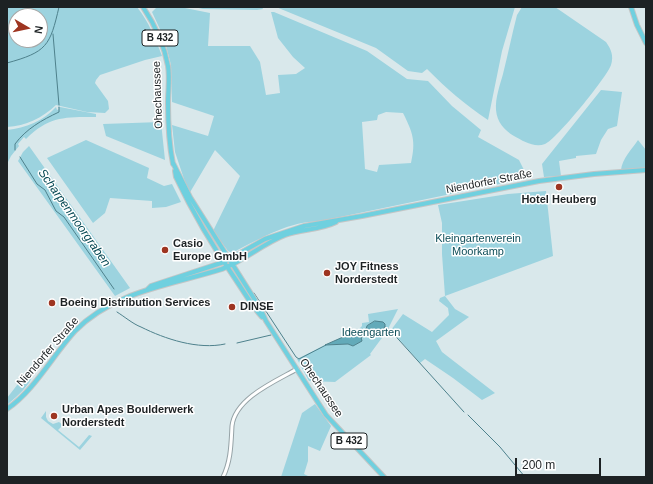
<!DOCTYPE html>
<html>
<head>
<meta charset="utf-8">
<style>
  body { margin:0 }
  #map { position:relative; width:653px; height:484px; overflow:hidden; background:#d9e8eb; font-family:Arial,sans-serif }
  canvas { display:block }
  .frame { position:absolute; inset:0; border:8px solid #1d2224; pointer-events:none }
  .north { position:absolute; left:8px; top:8px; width:40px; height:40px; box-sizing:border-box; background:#fff; border:1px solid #a5a7a7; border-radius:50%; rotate:99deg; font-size:11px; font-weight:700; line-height:16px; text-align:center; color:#1d2224 }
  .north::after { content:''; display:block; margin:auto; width:14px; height:18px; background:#9e3521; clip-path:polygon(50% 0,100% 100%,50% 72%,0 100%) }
  .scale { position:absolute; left:515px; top:458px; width:86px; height:18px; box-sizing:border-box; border:2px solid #1d2224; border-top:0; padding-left:5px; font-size:12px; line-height:14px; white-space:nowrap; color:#1d2224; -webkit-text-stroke:3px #fff; paint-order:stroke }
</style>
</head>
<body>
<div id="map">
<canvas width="653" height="484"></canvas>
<div class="frame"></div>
<div class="north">N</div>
<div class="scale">200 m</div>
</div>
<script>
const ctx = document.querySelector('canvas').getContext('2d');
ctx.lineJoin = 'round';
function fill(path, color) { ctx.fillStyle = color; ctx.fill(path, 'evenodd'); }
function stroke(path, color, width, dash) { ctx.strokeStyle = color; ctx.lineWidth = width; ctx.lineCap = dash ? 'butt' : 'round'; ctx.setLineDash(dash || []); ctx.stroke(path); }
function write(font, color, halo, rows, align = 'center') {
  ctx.font = font + ' Arial,sans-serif'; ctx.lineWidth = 3; ctx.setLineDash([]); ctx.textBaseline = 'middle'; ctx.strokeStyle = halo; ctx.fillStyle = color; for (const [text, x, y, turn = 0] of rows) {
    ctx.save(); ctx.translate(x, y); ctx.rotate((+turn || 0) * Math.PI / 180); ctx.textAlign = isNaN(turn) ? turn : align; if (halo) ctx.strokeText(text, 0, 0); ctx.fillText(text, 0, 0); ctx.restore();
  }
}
const green = new Path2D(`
  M7 7H137C149 22 155 38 162 56L145 60 100 75 96 80 95 83 108 101 109 109 105 113 87 112 56 105C42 118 26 126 7 127ZM16 16H40V40H16Z
  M159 7H180L210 13 208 46H250L260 62 266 95 280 93 278 75 296 74 305 68 293 57 278 38 271 12H274L367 51 407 79 428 81 452 106 481 130 478 137 519 160 528 178 316 222C292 220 254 242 232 253L228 251 213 231 240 176 215 150 189 194 175 152 172 125 208 136 214 116 172 102 171 65 164 38 152 12 156 8ZM386 112 403 113C413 133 416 141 411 163L379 165 377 172 365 169 362 122 377 120 378 115Z
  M194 7H262L263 9 257 10 203 9Z
  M276 7H515L502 51 488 120C464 104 447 89 427 69L422 73 408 71 376 48Z
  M522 7H555L606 42C611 49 614 56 611 65 607 77 556 140 545 144 534 148 523 141 514 136 504 130 497 122 496 110 495 98 500 85 503 74 508 54 512 34 517 15Z
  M601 90 622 92 617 126 608 129 601 140 596 154 576 156V158L559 161 561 176 544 177 542 164Z
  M56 107 57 110 59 109 58 107H60L96 114V117C65 117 49 116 26 139L24 137 18 144 19 146 11 156 7 164V130C26 128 43 121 56 107Z
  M161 122 165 160 106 136 103 124Z
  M86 140 149 168 147 178 164 186 172 184 181 202 166 207 152 208V201L110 198 105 213 93 223 47 158Z
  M638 140 646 150V168L621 170C622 159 632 149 638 140Z
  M29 146 130 288 115 296 18 161 23 152Z
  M546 191 553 256 445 296 455 309 469 317 436 341 442 352 495 393 482 400 453 378 425 359 420 363 391 330 403 314 432 332 449 315 448 308 439 301 440 298 445 296 442 254V223L438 205 508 194Z
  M398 309 387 331 370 354 371 355 335 382 309 381 297 359 325 345 348 344 353 346 362 340 359 329 362 326V323L369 322 368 314Z
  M28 371 32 375C32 384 14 399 7 405V398Z
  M315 404 331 426 320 451 308 446V461L304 474 310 477H281L302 413Z
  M46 411V417L48 421 53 424 59 422 63 425 58 430 79 447 89 435 92 436 80 450 41 418Z`);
const water = new Path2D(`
  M375 321 383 322 385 324V327L377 334 361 337 362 341 353 346 348 344 325 345 343 337 351 335 360 336 365 332 367 326Z`);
const stream = new Path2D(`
  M53 34 59 105
  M7 63C47 52 50 46 59 7
  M15 150V144C26 129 42 120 59 112V107
  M20 157 37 184 45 190 56 211 64 217 114 289
  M254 293 296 357 299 359 326 345
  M117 312C125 317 133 324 141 327 165 339 198 350 225 344
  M385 327 390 330 464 412
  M237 343 271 335
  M468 415 500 447 525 477`);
const minor = new Path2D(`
  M223 477C231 461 231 444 232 426 235 398 276 381 297 369`);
const major = new Path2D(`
  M143 7C155 25 164 44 168 66 170 78 168 91 168 103 168 124 169 144 173 164
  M631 7 637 25 646 43
  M173 163 190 197 260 308 266 321 326 415 384 477
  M175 171 176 177C193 213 213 247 236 280 244 292 252 306 262 317
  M147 290 151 286 224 262 265 239 304 226 362 216 539 181 594 174 646 170
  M7 409C34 391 53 355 75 331 114 291 171 285 222 269 244 261 262 244 285 235 301 229 320 230 336 222`);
const markers = [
  [559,187,4,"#9e3521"],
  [165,250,4,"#9e3521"],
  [327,273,4,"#9e3521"],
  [52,303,4,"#9e3521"],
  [232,307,4,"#9e3521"],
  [54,416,4,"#9e3521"]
];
const shields = [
  [160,38,36],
  [349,441,36]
];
const shieldNames = [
  ["B 432",160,38],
  ["B 432",349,441]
];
const streetNames = [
  ["Ohechaussee",158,95,-92],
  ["Niendorfer Straße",489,182,-11],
  ["Niendorfer Straße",48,352,-49],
  ["Ohechaussee",321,388,56]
];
const poiNames = [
  ["Hotel Heuberg",559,200,"center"],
  ["Casio",173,244],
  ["Europe GmbH",173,257],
  ["JOY Fitness",335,267],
  ["Norderstedt",335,280],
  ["Boeing Distribution Services",60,303],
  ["DINSE",240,307],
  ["Urban Apes Boulderwerk",62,410],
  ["Norderstedt",62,423]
];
const parkNames = [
  ["Kleingartenverein",478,239],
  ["Moorkamp",478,252],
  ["Ideengarten",371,333]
];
const waterNames = [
  ["Scharpenmoorgraben",74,218,55]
];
fill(green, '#9cd3df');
fill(water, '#63aab9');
stroke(water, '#4e818c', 1);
stroke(stream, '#4e818c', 1);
stroke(minor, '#96a3a7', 5);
stroke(major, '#c4c6c6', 6);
stroke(minor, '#fff', 3);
stroke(major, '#6fd0df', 4);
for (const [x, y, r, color] of markers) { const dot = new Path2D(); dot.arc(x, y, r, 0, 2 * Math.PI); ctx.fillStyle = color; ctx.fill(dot); stroke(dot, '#fff', 1.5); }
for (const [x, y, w] of shields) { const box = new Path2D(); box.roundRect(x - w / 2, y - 8, w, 16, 3); ctx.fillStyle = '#fff'; ctx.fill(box); stroke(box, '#1d2224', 1); }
write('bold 10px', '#1d2224', null, shieldNames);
write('11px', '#1d2224', '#fff', streetNames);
write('bold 11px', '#1d2224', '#fff', poiNames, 'left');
write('11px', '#0d4d58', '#fff', parkNames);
write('italic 12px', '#064954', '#fff', waterNames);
</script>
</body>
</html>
